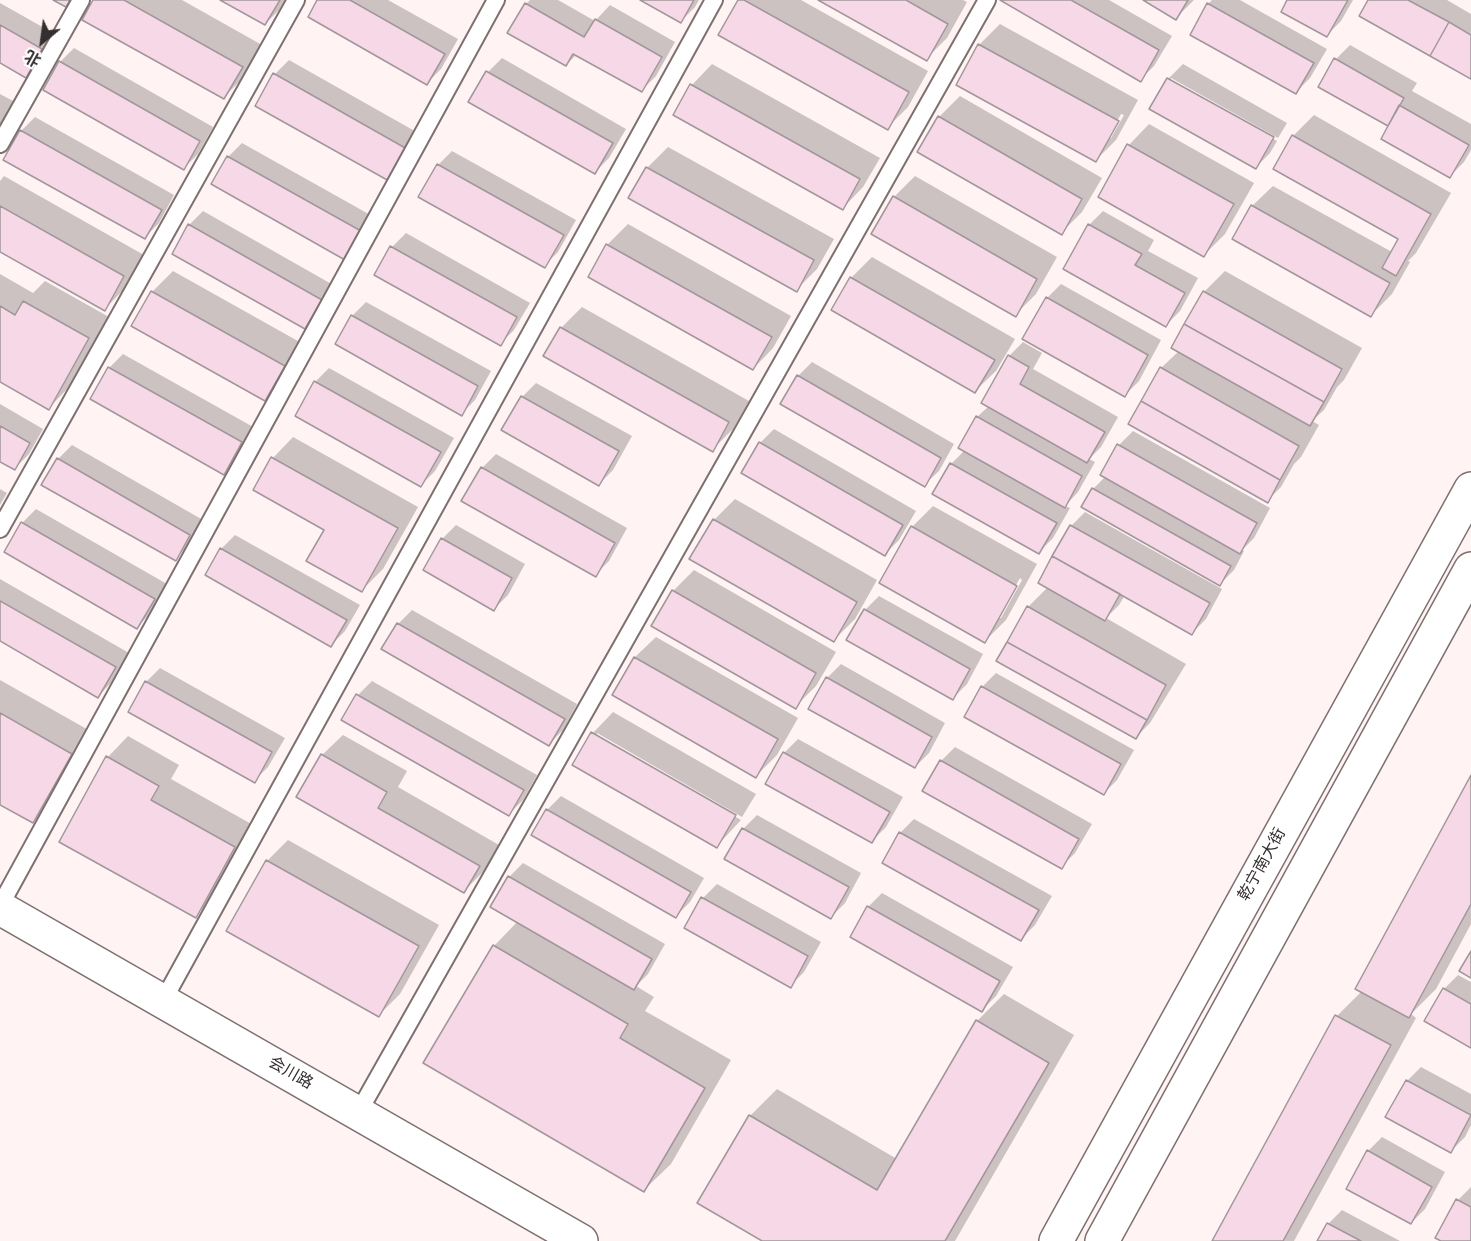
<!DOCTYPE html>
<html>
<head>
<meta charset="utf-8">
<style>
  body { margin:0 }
  #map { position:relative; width:1471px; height:1241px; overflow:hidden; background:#fff3f3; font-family:"Source Sans 3","Noto Sans SC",sans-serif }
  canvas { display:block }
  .north { position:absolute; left:12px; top:12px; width:60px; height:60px; -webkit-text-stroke:4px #fff; paint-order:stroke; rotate:209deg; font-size:16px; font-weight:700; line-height:24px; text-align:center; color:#342f2f }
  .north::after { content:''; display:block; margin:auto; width:21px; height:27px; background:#342f2f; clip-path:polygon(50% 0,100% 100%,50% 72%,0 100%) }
</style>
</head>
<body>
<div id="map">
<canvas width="1471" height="1241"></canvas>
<div class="north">北</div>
</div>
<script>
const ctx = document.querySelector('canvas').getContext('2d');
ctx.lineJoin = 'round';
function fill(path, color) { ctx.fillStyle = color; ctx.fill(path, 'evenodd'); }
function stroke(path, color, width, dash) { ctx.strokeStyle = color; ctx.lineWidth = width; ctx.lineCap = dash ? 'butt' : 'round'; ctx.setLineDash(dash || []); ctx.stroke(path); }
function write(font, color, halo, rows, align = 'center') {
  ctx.font = font + ' "Source Sans 3","Noto Sans SC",sans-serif'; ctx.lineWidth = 4.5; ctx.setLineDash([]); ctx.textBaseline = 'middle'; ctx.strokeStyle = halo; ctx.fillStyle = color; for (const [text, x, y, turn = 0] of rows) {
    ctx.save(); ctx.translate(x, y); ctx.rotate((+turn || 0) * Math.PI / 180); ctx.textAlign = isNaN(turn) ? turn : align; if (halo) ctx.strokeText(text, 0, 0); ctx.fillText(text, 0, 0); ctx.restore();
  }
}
const shadow = new Path2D(`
  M95 0H182L262 45 245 76 224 97Z
  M223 0H285L279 10 265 24Z
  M319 0H388L458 39 441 69 427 83Z
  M530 0H558L595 21 610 5 675 42 656 76 642 90 577 54 566 65 526 4Z
  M643 0H699L695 7 681 21Z
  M740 0H801L928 71 908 107 887 128Z
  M821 0H963L967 2 947 38 926 59Z
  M1003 0H1109L1172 36 1154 66 1140 80Z
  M1146 0H1194L1176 18Z
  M1212 0H1240L1327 49 1310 78 1296 92 1208 4Z
  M1289 0H1353L1341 21 1327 35Z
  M1369 0H1447L1471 14V77Z
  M0 3 55 34 39 62 25 76 0 62Z
  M1000 24 1138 100 1116 140 1096 160 979 45ZM1121 114 1124 115 1111 138H1108Z
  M1350 45 1417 83 1412 91 1471 124V150L1464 162 1450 176 1390 126 1336 59Z
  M74 48 213 127 198 154 184 168 60 62Z
  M502 58 626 129 609 158 595 172 488 72Z
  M289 60 420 134 403 165 275 74Z
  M712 64 880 158 863 187 843 208 692 85Z
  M1183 64 1287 123 1278 138 1171 78V81L1277 141 1270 153 1256 167 1151 109 1169 78Z
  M0 94 17 103 0 132Z
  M960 96 1102 178 1082 212 1061 233 939 117Z
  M1314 115 1451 193 1416 253 1408 261 1410 262 1392 294 1371 315 1252 206 1273 186 1392 252 1400 238 1293 136Z
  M35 117 174 195 159 223 145 237 21 131Z
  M1149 124 1254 183 1225 234 1204 255 1129 145Z
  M242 143 374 217 345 258 228 157Z
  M668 147 834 239 817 269 796 290 630 197 647 168Z
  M452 151 576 220 558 252 544 266 438 165Z
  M4 176 144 255 125 288 105 309 0 250V181Z
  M915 176 1057 257 1036 294 1015 315 894 197Z
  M203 211 335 286 319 313 305 327 189 225Z
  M1103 211 1154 240 1148 251 1198 278 1180 311 1166 325 1089 225Z
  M628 224 791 316 773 348 753 369 607 245Z
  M406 233 530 303 514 330 500 344 392 247Z
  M872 257 1015 339 996 371 975 391 851 278Z
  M173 271 305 345 286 378 265 399 152 292Z
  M1225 271 1362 348 1344 380 1337 387 1324 410 1312 421 1319 425 1301 457 1294 464 1281 487 1267 501 1161 368 1179 351 1204 292Z
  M0 274 33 293 45 281 109 317 69 387 49 408 0 381Z
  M1061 284 1161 340 1139 381 1125 395 1047 298Z
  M366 302 491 371 475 400 461 414 337 344 352 316Z
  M582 307 749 401 733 429 712 450 561 328Z
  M1023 342 1042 353 1033 369 1118 417 1101 447 1089 459 1095 462 1078 492 1065 506 1070 508 1053 538 1039 552 951 464 965 450 977 417 989 406 1009 356Z
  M123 354 255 428 237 459 223 473 92 398 109 368Z
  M812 362 954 444 939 471 924 485 798 376Z
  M329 368 454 438 435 471 421 485 315 382Z
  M536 383 632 436 613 470 599 484 503 430 522 397Z
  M0 404 43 429 29 454 15 468 0 460Z
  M774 429 916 511 899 540 885 554 760 443Z
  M1133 431 1270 508 1254 538 1242 550 1244 551 1234 570 1220 584 1093 489 1105 477 1102 475 1119 445Z
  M293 437 418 507 383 569 362 590 326 529 273 458Z
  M72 445 203 520 189 545 175 559 58 459Z
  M496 454 627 528 609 561 595 575 482 468Z
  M0 489 7 493 0 505Z
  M735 499 877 580 855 619 834 640 714 520Z
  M933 506 1037 564 1006 620 985 641 912 527ZM1020 578 1022 580 1001 618H997Z
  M36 509 167 584 151 613 137 627 22 523Z
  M1085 512 1222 589 1206 619 1192 633 1125 595 1119 605 1106 618 1186 664 1150 723 1136 737 1028 607 1048 587 1071 526Z
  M456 525 525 564 508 595 494 609 442 539Z
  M235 535 360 605 345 631 331 645 221 549Z
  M694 570 836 652 816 686 795 707 673 591Z
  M0 579 129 653 112 682 98 696 0 640Z
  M879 596 983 654 967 684 953 698 865 610Z
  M412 610 577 704 563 730 549 744 398 624Z
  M656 637 798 718 777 755 756 776 614 694 635 657Z
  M841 664 945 723 929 753 915 767 827 678Z
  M160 668 285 738 268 767 254 781 130 711 146 682Z
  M996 673 1134 750 1117 780 1103 794 966 716 982 687Z
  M0 680 92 732 54 801 33 822 0 803Z
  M372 681 537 775 523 800 509 814 343 720 358 695Z
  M613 712 756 794 742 817 597 733V737L741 820 717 846 574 765 593 733Z
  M343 735 407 771 398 787 499 845 485 870 464 891 322 755Z
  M128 736 179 765 171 779 255 826 216 896 195 916 108 757Z
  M798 739 903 797 886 827 872 841 784 753Z
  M955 747 1092 824 1075 853 1061 867 941 761Z
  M1471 778V924L1436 989 1411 1014 1416 1018 1294 1241H1214L1337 1016 1362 991Z
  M561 796 704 878 690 902 676 916 547 810Z
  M757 815 861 873 845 903 831 917 726 859 743 829Z
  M914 819 1052 896 1035 925 1021 939 884 862 900 833Z
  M288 840 439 925 400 994 379 1015 267 861Z
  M523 863 665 944 648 974 636 986 654 997 645 1011 731 1060 671 1164 644 1190 494 946 518 921 509 877Z
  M717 884 821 942 804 972 790 986 686 928 703 898Z
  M882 893 1013 967 996 996 982 1010 868 907Z
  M1458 975 1471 982V1046L1444 989Z
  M1004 994 1074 1035 955 1241H765L750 1116 777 1089 897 1159 977 1021Z
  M1421 1067 1471 1094V1125L1465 1137 1451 1151 1407 1081Z
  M1382 1137 1445 1172 1425 1209 1411 1223 1368 1151Z
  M1471 1187V1241H1444L1458 1200Z
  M1342 1210 1400 1241H1319L1328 1224Z`);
const building = new Path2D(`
  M53 0H70L66 7Z
  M93 0H124L243 67 224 99 82 20Z
  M220 0H280L265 25Z
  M317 0H350L445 54 427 85 308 17Z
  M640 0H694L681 23Z
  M738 0H744L909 92 888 130 718 35Z
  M818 0H906L948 24 927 61Z
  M1000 0H1071L1159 50 1141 82Z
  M1143 0H1188L1176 20Z
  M1287 0H1348L1327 37 1281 12Z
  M1368 0H1408L1449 22 1430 56 1359 16Z
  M525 3 584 37 595 19 662 57 642 92 573 54 566 66 507 33Z
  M1207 3 1314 63 1296 94 1190 35Z
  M1449 22 1471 35V79L1430 56Z
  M0 25 42 49 26 78 0 63Z
  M978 44 1119 121 1096 162 956 85Z
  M1334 58 1404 98 1388 126 1318 87Z
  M59 61 200 141 184 170 43 90Z
  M486 71 613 143 595 174 468 102Z
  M273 73 407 149 389 181 255 106Z
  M1167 78 1274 137 1256 169 1149 109Z
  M690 84 860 179 843 210 673 115Z
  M1399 105 1469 145 1450 178 1381 139Z
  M938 116 1082 199 1062 235 917 152Z
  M20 130 162 210 145 239 3 160Z
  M1292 135 1431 214 1396 276 1382 268 1398 239 1273 169Z
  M1127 144 1234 204 1204 257 1098 197Z
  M227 156 361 231 345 260 211 184Z
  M437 164 564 235 545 268 418 197Z
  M646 167 814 260 797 292 628 198Z
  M893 196 1037 279 1016 317 871 234Z
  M1251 205 1390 283 1371 317 1232 239Z
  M0 206 124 276 105 311 0 252Z
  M188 224 322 300 305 329 172 254Z
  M1088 224 1142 254 1135 265 1185 293 1166 327 1063 269Z
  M606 244 772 337 753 370 588 277Z
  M390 246 517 317 501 346 374 275Z
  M850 277 995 360 975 393 831 310Z
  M151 291 285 366 265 401 131 326Z
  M1203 291 1342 369 1324 402 1184 324Z
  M1046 297 1148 355 1125 397 1022 339Z
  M23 301 89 338 49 410 0 382V306L15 315Z
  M351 315 478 386 462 416 335 344Z
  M1184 324 1324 402 1310 426 1171 348Z
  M560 327 729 422 713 452 543 356Z
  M1008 355 1029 367 1020 384 1105 432 1087 463 981 403Z
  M108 367 242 442 224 475 90 399Z
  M1160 367 1299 446 1280 480 1141 401Z
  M797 375 941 458 925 487 780 404Z
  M314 381 441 452 421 487 295 416Z
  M521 396 619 451 599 486 501 430Z
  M1141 401 1280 480 1268 503 1128 424Z
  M976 416 1082 476 1065 508 958 448Z
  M0 426 30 443 15 470 0 462Z
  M759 442 903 525 885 556 741 473Z
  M1117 444 1257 523 1240 554 1100 475Z
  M271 457 398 528 362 592 306 561 324 530 253 490Z
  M57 458 190 535 176 561 41 485Z
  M950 463 1057 523 1039 554 932 494Z
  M481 467 615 543 596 577 461 501Z
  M1092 488 1231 566 1220 586 1081 507Z
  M713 519 857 602 834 642 689 559Z
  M21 522 155 599 137 629 4 552Z
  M1070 525 1210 603 1192 635 1052 556Z
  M911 526 1017 586 985 643 879 583Z
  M441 538 512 578 494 611 423 570Z
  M220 548 347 620 331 647 205 575Z
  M1052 556 1120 594 1105 621 1038 583Z
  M672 590 816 673 796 709 651 626Z
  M0 601 116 667 98 698 0 641Z
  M1027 606 1166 685 1147 720 1007 642Z
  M864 609 970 669 953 700 846 640Z
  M397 623 565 719 549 746 381 649Z
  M1007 642 1147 720 1136 739 996 661Z
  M634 657 778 739 756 778 612 695Z
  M826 677 932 737 915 768 808 709Z
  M145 681 272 752 255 783 128 712Z
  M981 686 1121 764 1104 795 964 717Z
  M356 694 524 790 509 816 341 720Z
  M0 713 72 754 33 823 0 805Z
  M591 732 736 815 717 848 572 765Z
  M783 752 890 812 872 843 765 784Z
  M321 754 387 792 378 808 480 866 464 893 296 797Z
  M106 756 159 786 151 800 235 847 196 918 59 842Z
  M940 760 1079 839 1062 869 922 791Z
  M1471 775V904L1409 1018 1355 989Z
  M546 809 691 892 676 918 531 835Z
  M742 828 849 887 831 919 724 859Z
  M899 832 1039 910 1021 941 882 863Z
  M266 860 419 946 379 1017 226 931Z
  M508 876 652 959 634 990 490 907Z
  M701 897 808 956 791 988 684 928Z
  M867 906 1000 981 982 1012 850 937Z
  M493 945 628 1024 620 1038 705 1088 644 1192 423 1063Z
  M1471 951V978L1459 971Z
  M1443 988 1471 1004V1048L1424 1021Z
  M1335 1015 1391 1045 1283 1241H1212Z
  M976 1020 1049 1063 945 1241H762L697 1203 749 1115 877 1190Z
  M1406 1080 1471 1115 1451 1153 1385 1117Z
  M1367 1150 1432 1187 1411 1224 1346 1189Z
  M1456 1199 1471 1207V1241H1441L1435 1238Z
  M1327 1223 1361 1241H1317Z`);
const service = new Path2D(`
  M0 144 81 0
  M0 529 296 0
  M0 906 496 0
  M163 1001 714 0
  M358 1113 987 0`);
const tertiary = new Path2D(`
  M0 908 581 1241`);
const secondary = new Path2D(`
  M1056 1241 1471 489
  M1102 1241 1471 569`);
const streetNames = [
  ["乾宁南大街",1263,865,-61],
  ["会川路",290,1074,30]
];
fill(shadow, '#0003');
fill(building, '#f7d8e7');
stroke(building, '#a1969b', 1.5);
stroke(service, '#7d7170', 20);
stroke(tertiary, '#7d7170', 36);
stroke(secondary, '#7d7170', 36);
stroke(service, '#fff', 16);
stroke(tertiary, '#fff', 33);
stroke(secondary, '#fff', 33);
write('16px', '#342f2f', '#fff', streetNames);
</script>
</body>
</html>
